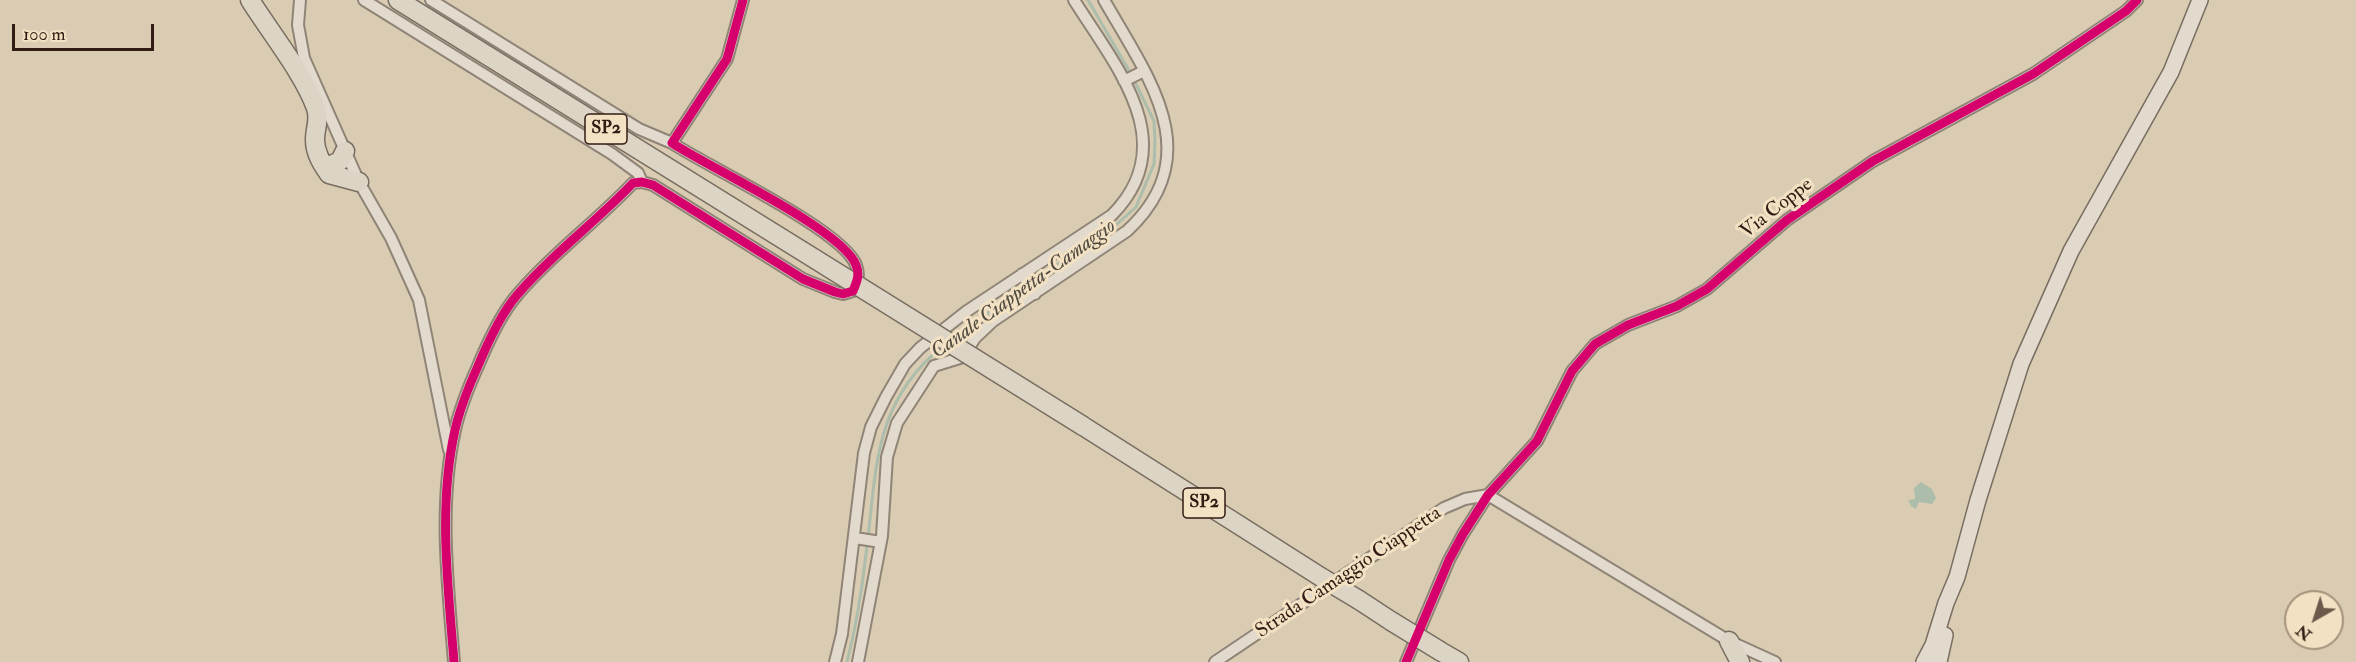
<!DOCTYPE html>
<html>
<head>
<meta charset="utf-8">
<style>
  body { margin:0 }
  #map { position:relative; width:2356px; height:662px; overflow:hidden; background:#daccb2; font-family:"IM FELL Double Pica",serif }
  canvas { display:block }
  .north { position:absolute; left:2284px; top:590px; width:60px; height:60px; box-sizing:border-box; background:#f2e1c2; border:2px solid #a5927c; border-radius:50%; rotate:219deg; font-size:16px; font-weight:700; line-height:24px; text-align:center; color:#321b13 }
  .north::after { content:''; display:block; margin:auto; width:21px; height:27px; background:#6d594b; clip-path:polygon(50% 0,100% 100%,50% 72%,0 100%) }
  .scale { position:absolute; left:12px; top:24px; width:142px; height:27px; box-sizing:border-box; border:3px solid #321b13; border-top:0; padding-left:8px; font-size:18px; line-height:21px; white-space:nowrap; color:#321b13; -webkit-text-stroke:4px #f2e1c2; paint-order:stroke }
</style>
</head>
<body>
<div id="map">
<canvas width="2356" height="662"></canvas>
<div class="north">N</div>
<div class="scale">100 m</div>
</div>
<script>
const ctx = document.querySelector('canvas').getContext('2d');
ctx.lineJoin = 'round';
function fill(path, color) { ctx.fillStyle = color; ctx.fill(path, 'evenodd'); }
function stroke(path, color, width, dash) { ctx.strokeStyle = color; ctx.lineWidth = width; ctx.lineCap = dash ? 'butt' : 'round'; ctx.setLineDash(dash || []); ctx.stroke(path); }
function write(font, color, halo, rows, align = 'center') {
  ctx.font = font + ' "IM FELL Double Pica",serif'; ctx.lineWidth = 6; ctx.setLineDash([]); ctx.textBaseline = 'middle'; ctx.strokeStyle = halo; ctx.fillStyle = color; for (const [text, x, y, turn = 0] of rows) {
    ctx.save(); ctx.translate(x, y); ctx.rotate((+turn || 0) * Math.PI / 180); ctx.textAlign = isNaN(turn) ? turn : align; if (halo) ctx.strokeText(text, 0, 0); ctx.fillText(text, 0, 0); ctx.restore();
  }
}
const water = new Path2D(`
  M1921 482 1932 489 1936 498 1932 504 1919 502 1916 509 1911 506 1908 500 1915 499 1914 488Z`);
const stream = new Path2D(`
  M1088 0 1131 74
  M955 338 1015 293 1116 225 1136 207 1154 164 1155 140 1154 121 1134 80
  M847 662C856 627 862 590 866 554 877 473 871 404 942 347`);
const street = new Path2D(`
  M300 0 298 25 304 58 359 182 391 238 419 300 449 450
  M364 0 612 154 638 173 642 182
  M431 0 639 129 672 143
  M1124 81 1144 71
  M1022 274 1035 294
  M1488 495 1729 641 1775 662
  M855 538 881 542
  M454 662C448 585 438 506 455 430 460 408 469 386 478 366 488 342 501 313 518 294 552 254 596 222 633 183L642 182 653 185 803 279 835 292 843 294 853 291C857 281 860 275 856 265 843 230 708 167 672 143L727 59 743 0
  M835 662 842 634 864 453 871 427 886 397 905 364 920 348 967 311 1112 215C1183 143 1116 67 1074 0
  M858 662 882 536 887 457 897 423 934 366 963 357 975 338 993 321 1127 231C1209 155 1148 77 1104 0
  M1215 662 1444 508 1465 499 1488 495
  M1406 662 1449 560 1463 534 1488 495 1537 441 1572 371 1595 344 1628 325 1677 306 1707 289 1787 220 1873 161 2033 74 2126 11 2137 0`);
const secondary = new Path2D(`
  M1924 662 1933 645 1946 603 1957 577 1978 500 2021 364 2071 251 2171 72 2200 0
  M1939 662 1945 635`);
const primary = new Path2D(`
  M250 0C270 32 304 74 316 108 320 120 315 128 315 140 315 153 322 164 329 174L359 182
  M398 0 815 259
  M325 168 340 161 345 151
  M1083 426 1324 579
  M1359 600 1391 621
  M1729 641 1740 662
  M1440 651 1459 662`);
const primaryBridge = new Path2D(`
  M815 259 1083 426
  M1324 579 1359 600
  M1391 621 1440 651`);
const cycleway = new Path2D(`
  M454 662C448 585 438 506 455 430 460 408 469 386 478 366 488 342 501 313 518 294 552 254 596 222 633 183L642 182 653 185 803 279 835 292 843 294 853 291C857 281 860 275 856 265 843 230 708 167 672 143L727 59 743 0
  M1406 662 1449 560 1463 534 1488 495 1537 441 1572 371 1595 344 1628 325 1677 306 1707 289 1787 220 1873 161 2033 74 2126 11 2137 0`);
const shields = [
  [606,129,42],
  [1204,503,42]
];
const shieldNames = [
  ["SP2",606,129],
  ["SP2",1204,503]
];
const streetNames = [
  ["Via Coppe",1777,209,-38],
  ["Strada Camaggio Ciappetta",1349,573,-34]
];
const waterNames = [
  ["Canale Ciappetta-Camaggio",1024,290,-36]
];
fill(water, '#acbdab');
stroke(stream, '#acbdab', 3);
stroke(street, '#8f8476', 14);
stroke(secondary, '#786d60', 18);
stroke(primary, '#786d60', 21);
stroke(street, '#e1dacd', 10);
stroke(secondary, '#e1dacd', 15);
stroke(primary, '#dcd4c5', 18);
stroke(primaryBridge, '#786d60', 21, []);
stroke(primaryBridge, '#dcd4c5', 18);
stroke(cycleway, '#d6006c', 9);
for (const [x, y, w] of shields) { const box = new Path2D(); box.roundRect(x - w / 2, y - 15, w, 30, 4.5); ctx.fillStyle = '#f2e1c2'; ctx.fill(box); stroke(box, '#321b13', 1.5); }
write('bold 18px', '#321b13', null, shieldNames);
write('20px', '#321b13', '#f2e1c2', streetNames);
write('italic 21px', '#514a40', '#f2e1c2', waterNames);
</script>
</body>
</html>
